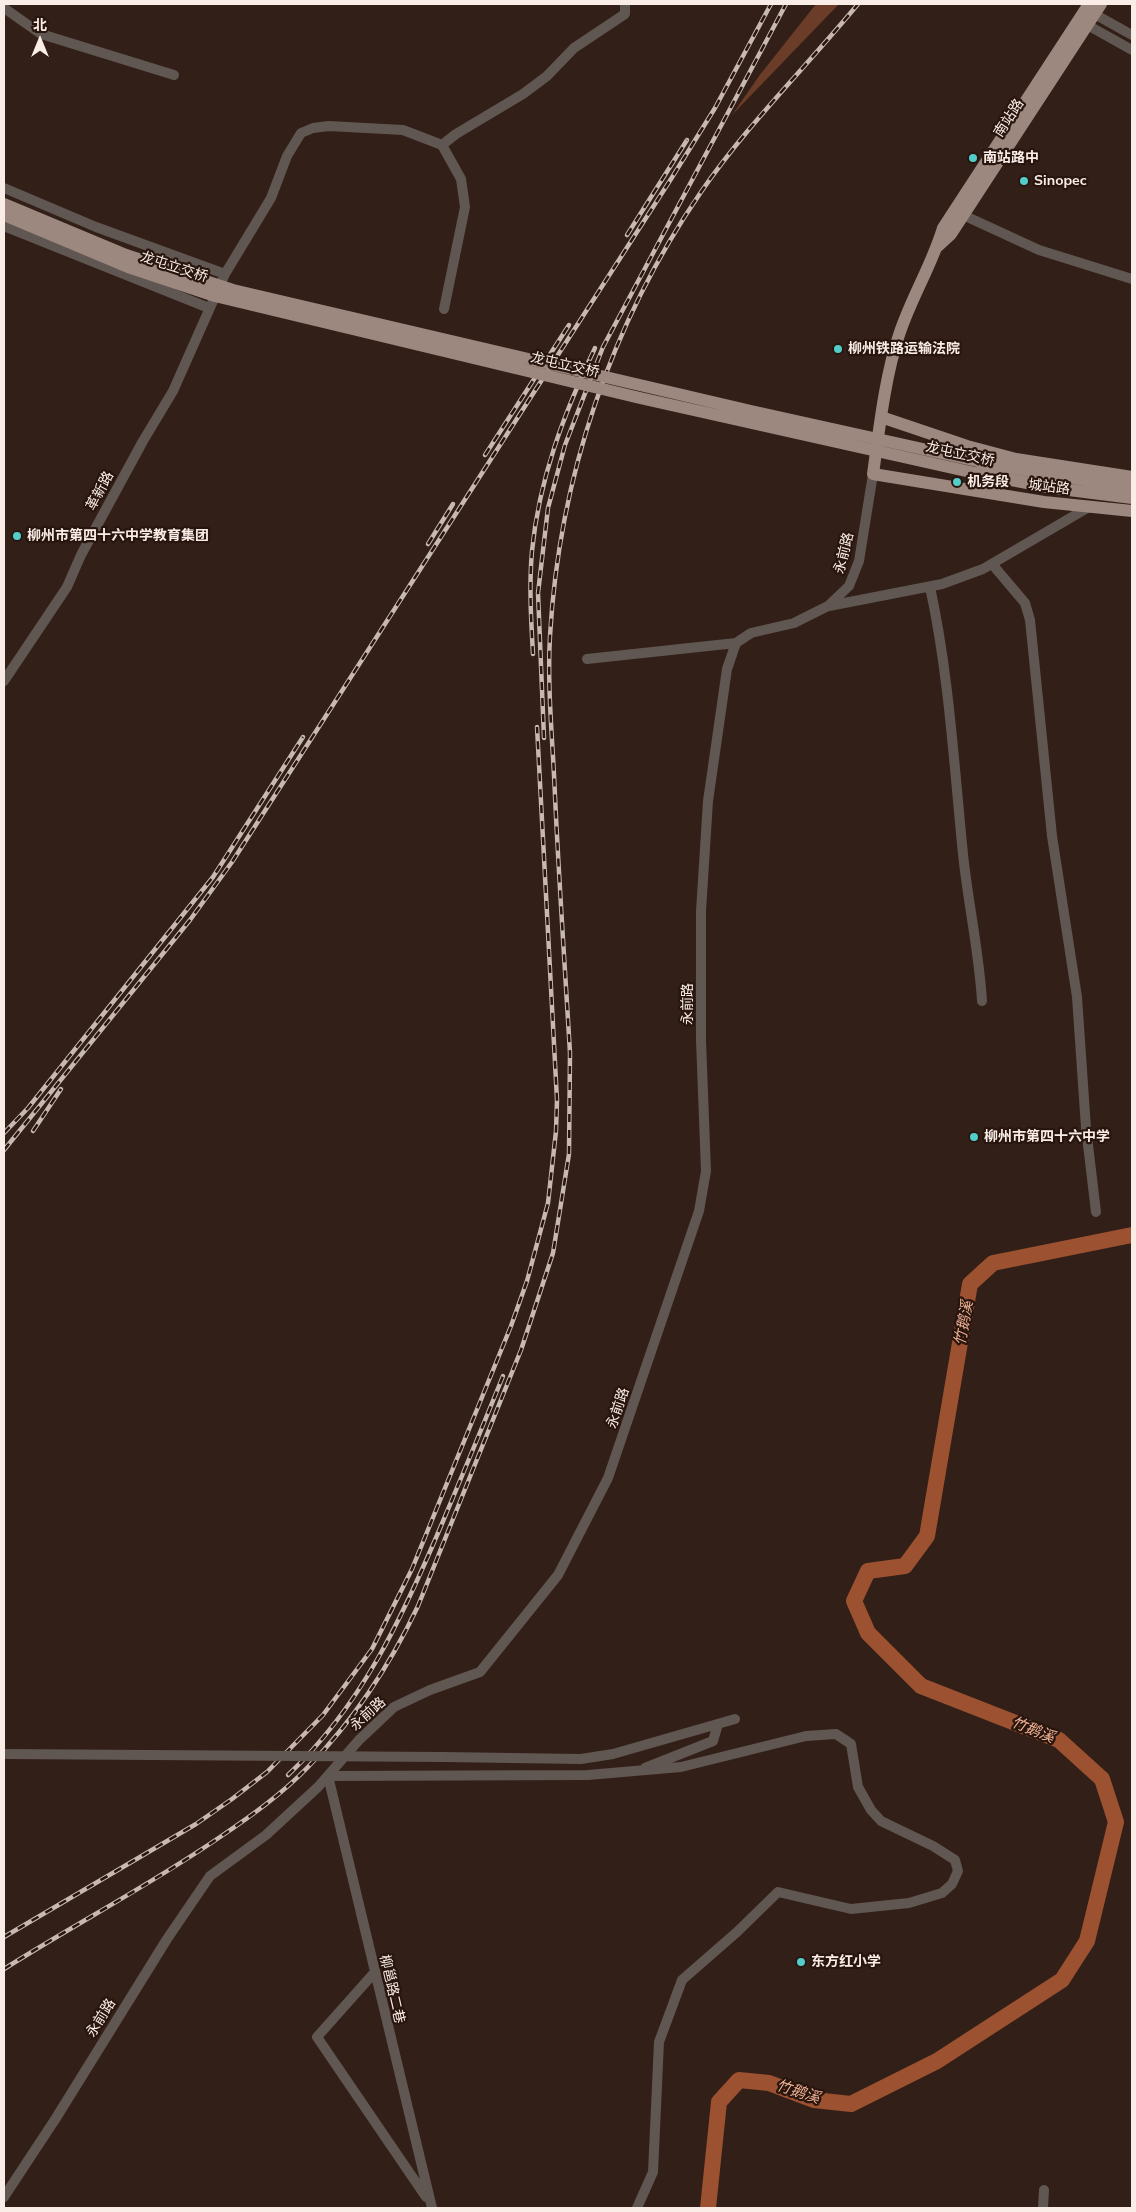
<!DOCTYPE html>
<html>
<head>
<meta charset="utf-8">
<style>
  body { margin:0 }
  #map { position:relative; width:1136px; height:2212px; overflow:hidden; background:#321f17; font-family:Mulish,"Noto Sans SC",sans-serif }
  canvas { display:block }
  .frame { position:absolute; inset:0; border:5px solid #faece7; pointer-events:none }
  .north { position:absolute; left:15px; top:15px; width:50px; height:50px; -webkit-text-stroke:4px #28160e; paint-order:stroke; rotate:0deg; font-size:14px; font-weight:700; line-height:20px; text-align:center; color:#faece7 }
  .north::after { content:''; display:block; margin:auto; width:18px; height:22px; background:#faece7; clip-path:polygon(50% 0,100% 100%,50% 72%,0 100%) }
</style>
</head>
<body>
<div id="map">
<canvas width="1136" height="2212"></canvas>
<div class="frame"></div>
<div class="north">北</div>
</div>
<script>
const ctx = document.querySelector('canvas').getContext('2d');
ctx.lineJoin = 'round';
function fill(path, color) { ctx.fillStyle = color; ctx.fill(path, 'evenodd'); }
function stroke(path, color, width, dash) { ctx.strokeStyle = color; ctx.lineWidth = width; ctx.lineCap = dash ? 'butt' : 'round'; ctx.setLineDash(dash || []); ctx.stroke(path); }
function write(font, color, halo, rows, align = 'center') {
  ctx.font = font + ' Mulish,"Noto Sans SC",sans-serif'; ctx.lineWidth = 4.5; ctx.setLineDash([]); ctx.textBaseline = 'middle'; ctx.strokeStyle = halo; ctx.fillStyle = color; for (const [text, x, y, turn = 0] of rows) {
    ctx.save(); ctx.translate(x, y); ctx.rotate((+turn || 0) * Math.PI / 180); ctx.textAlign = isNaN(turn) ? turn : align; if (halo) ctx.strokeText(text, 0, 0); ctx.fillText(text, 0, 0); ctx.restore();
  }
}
const green = new Path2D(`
  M816 4H839L732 115 759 76Z`);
const river = new Path2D(`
  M708 2208 719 2102 739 2080 769 2083 814 2100 851 2104 937 2061 1062 1980 1087 1941 1116 1822 1102 1779 1059 1740 921 1686 868 1633 854 1601 868 1571 905 1566 927 1536 970 1284 993 1263 1132 1235`);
const minor = new Path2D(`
  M4 8 41 34 174 75
  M1089 11 1132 35
  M1082 22 1132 50
  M442 145 461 179 465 207 444 309
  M4 188 96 227 225 274
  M963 215 1039 250 1132 279
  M4 226 209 308
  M992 564 1025 603 1030 620 1052 836 1077 997 1086 1128 1096 1212
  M930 587C949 674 954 765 963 854 968 903 979 951 982 1001
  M829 606 942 584 983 569 1089 507
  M587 659 736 643
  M4 681 67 587 81 555 143 441 173 391 225 274 271 198 287 156 301 133 313 128 329 126 403 130 442 145 456 134 523 94 547 76 574 48 625 14V4
  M4 1754 150 1755
  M443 1757 581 1759 613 1754 735 1719
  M645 1768 713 1741 718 1724
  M374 1973 317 2037 426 2197
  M4 2197 56 2118 167 1939 210 1876 266 1835 318 1787 359 1740 394 1707 430 1690 480 1672 558 1575 608 1478 699 1211 706 1171 701 1040V911L708 801 727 669 736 643 751 633 794 623 828 606 849 586 859 561 873 474
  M432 2208 328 1776 588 1775 681 1767 806 1736 836 1734 851 1744 858 1787 871 1810 881 1821 933 1846 955 1860 958 1871 952 1884 942 1893 909 1903 851 1909 778 1892 737 1932 682 1980 659 2042 653 2172 637 2208
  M1043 2208 1044 2190`);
const major = new Path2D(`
  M1089 4 943 228C932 265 911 298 899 335 885 376 879 431 873 474L1044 502 1132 511
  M938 246 951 234 1101 4
  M881 417 967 446 1016 459 1132 477`);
const rail = new Path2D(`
  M627 235 687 140
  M485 455 569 325
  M428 544 453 504
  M533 654C531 620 529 585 532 551 539 479 564 413 595 348
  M544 738 538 593 548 508 565 445 603 347 786 4
  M33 1131 61 1089
  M4 1133 28 1108 213 877 303 737
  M4 1150 190 920 232 862 671 179 715 108 771 4
  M288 1775C362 1705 402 1618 441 1526 462 1476 483 1426 503 1376
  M4 1937 196 1824 232 1799 267 1772 323 1715 372 1649 412 1569 511 1326 527 1281 548 1203 556 1131 557 1100 537 727
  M4 1969C75 1924 150 1885 220 1837 251 1816 282 1794 308 1767 354 1720 390 1665 418 1606L521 1350 553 1253 569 1154 570 1053C565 968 559 882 555 796 553 743 547 690 550 636 559 478 611 323 701 192 747 125 806 67 858 4`);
const minorBridge = new Path2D(`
  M150 1755 443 1757`);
const majorBridge = new Path2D(`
  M4 204 126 255 233 290 751 411 977 461 1056 476 1132 486
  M4 215 128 267 215 296 640 398 975 473 1053 488 1132 498`);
const markers = [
  [973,158,5,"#53cdca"],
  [1024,181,5,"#53cdca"],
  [838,349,5,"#53cdca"],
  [957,482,5,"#53cdca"],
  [17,536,5,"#53cdca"],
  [974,1137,5,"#53cdca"],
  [801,1962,5,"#53cdca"]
];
const streetNames = [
  ["南站路",1009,118,-57],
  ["龙屯立交桥",174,267,18],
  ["龙屯立交桥",565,365,13],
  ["龙屯立交桥",960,454,12],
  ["城站路",1049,487,7],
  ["革新路",100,491,-62],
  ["永前路",844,553,-76],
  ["永前路",688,1004,-90],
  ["永前路",618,1408,-71],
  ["永前路",368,1714,-42],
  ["柳邕路二巷",392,1989,77],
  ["永前路",101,2018,-58]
];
const poiNames = [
  ["南站路中",983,158],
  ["Sinopec",1034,181],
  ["柳州铁路运输法院",848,349],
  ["机务段",967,482],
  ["柳州市第四十六中学教育集团",27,536],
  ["柳州市第四十六中学",984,1137],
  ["东方红小学",811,1962]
];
const waterNames = [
  ["竹鹅溪",964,1323,-80],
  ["竹鹅溪",1033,1730,22],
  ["竹鹅溪",798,2092,18]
];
fill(green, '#6b3d29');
stroke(river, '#9c5130', 16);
stroke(minor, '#605652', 10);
stroke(major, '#9c887f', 12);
stroke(rail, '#c7b8b2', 4.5);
stroke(rail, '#28160e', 2.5, [8]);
stroke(minorBridge, '#605652', 10);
stroke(majorBridge, '#9c887f', 12);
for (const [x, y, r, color] of markers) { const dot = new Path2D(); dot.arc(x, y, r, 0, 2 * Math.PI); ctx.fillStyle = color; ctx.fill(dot); stroke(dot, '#28160e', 2); }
write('14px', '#faece7', '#28160e', streetNames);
write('bold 14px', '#faece7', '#28160e', poiNames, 'left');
write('italic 15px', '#f2b297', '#28160e', waterNames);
</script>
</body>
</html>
